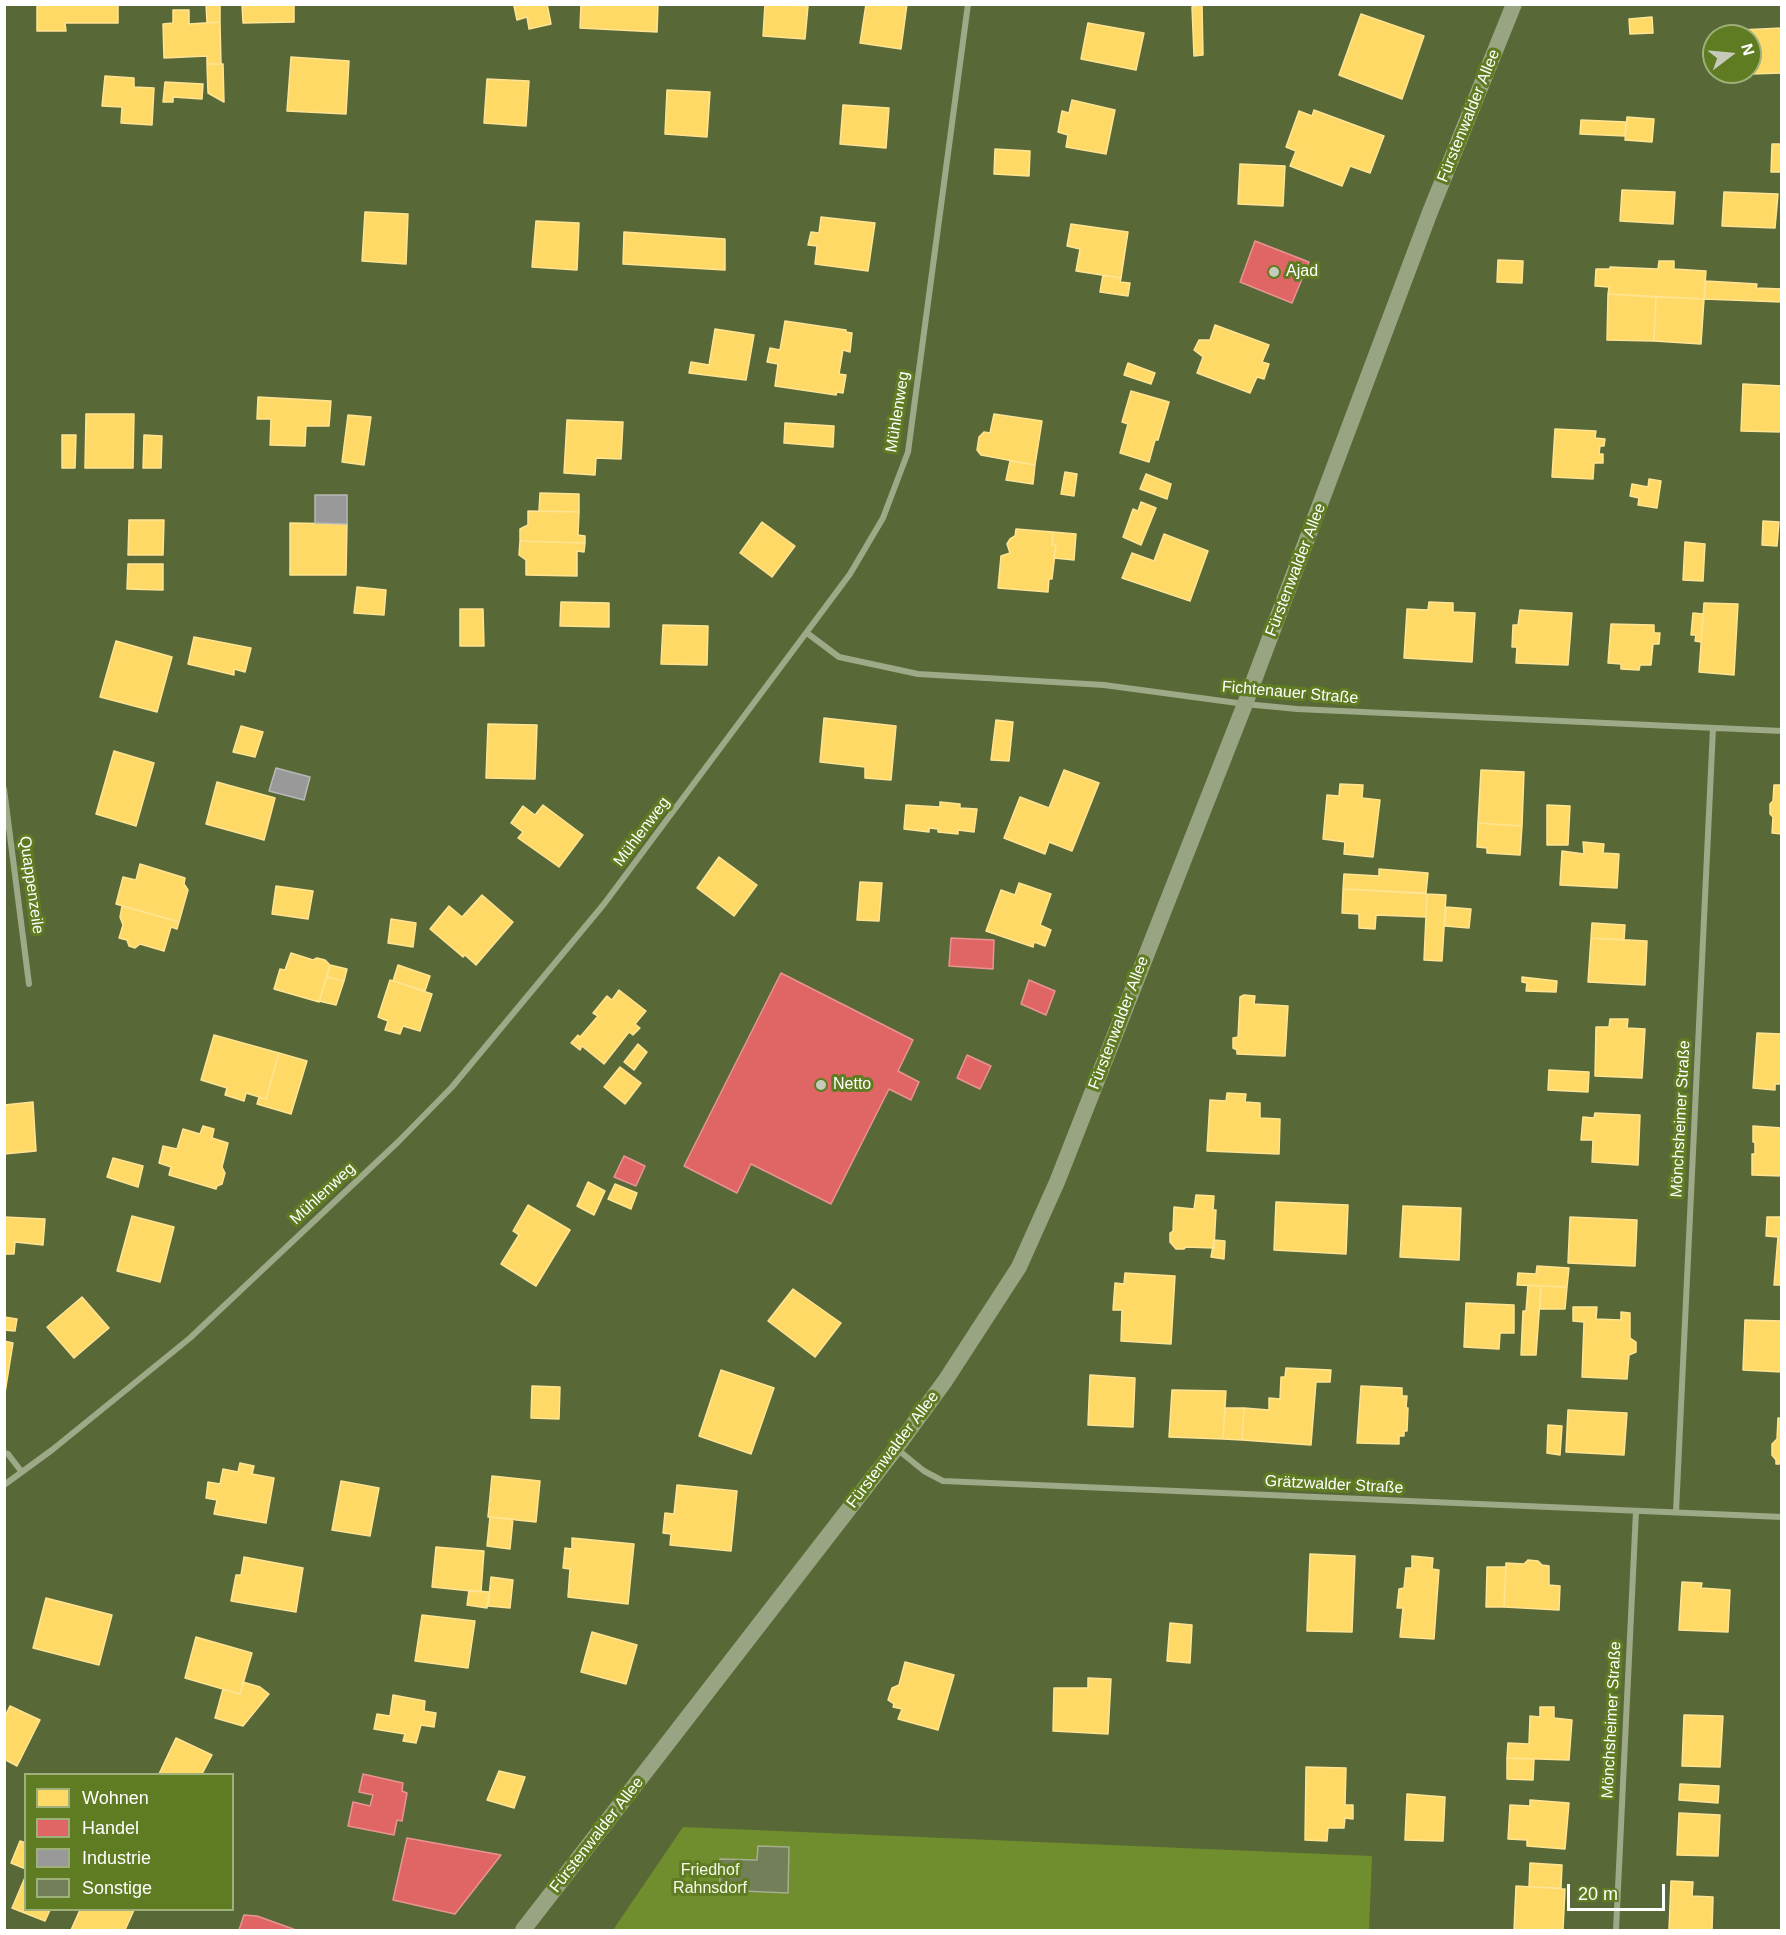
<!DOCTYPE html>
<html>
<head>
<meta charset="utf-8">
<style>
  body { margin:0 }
  #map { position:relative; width:1786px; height:1935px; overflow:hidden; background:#586836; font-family:Helvetica,sans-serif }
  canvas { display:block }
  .frame { position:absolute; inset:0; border:6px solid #fff; pointer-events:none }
  .legend { position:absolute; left:24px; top:1773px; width:210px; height:138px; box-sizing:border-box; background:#5f7c22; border:2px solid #9fb07a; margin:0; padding:8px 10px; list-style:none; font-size:18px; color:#fff }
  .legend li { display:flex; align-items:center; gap:12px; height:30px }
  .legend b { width:30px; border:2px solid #9fb07a }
  .north { position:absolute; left:1702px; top:24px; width:60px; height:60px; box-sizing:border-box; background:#5f7c22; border:2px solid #9fb07a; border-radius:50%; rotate:74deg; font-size:16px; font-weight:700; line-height:24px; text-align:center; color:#fff }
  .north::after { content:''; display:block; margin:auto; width:21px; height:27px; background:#c5cab9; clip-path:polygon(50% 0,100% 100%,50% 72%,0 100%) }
  .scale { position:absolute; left:1567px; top:1884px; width:98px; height:27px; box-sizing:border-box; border:3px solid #fff; border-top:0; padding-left:8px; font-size:18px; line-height:21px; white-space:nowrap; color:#fff; -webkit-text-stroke:4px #5f7c22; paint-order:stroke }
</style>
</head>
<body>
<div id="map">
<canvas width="1786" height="1935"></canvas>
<div class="frame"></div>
<ul class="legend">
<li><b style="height:16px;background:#ffd966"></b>Wohnen</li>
<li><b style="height:16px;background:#e06666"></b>Handel</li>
<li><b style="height:16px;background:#999"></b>Industrie</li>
<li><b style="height:16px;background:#727f58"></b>Sonstige</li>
</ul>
<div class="north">N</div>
<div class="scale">20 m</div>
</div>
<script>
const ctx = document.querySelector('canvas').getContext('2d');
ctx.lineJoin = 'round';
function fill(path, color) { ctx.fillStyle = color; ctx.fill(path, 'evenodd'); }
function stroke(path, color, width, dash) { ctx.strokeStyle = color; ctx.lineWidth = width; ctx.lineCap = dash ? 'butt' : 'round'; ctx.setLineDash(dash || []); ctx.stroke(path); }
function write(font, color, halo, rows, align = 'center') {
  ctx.font = font + ' Helvetica,sans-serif'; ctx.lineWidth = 6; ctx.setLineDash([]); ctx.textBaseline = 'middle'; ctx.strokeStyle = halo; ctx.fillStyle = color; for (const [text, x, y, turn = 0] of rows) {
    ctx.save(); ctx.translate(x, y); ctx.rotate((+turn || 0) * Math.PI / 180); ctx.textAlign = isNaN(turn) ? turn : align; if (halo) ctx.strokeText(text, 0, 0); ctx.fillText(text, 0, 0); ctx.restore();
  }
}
const green = new Path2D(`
  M683 1827 1372 1856 1369 1930H613Z`);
const homes = new Path2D(`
  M37 4H118V23H65L66 31H37Z
  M206 4H220V22L207 23Z
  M242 4H294V22L243 23Z
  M519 4H547L551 24 529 29 527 17 517 20 514 6Z
  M581 4H658L657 32 580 28Z
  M765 4 808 6 805 39 763 36Z
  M866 4H907L901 49 860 43Z
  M1197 4H1202L1203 55 1194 56 1192 7 1197 6Z
  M173 10H189V24L220 22 221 64H207V56L164 58 163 24 173 23Z
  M1361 14 1424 36 1402 99 1339 75Z
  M1652 17 1653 33 1630 34 1629 19Z
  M1088 23 1144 33 1136 70 1081 59Z
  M1782 28V73L1750 74V36H1740V30Z
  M291 57 349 61 346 114 287 111Z
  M207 64H223L224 102 208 93Z
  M105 76 134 78V87L154 88 152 125 121 123 122 107 102 106Z
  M487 79 529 81 526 126 484 123Z
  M165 82 203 84 202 99 173 97V102H163Z
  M667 90 710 92 707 137 665 134Z
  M1072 100 1115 110 1106 154 1066 147 1068 135 1058 132 1062 111 1069 113Z
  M843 105 889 108 886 148 840 144Z
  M1314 110 1384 136 1370 173 1350 166 1342 186 1290 166 1296 151 1286 147 1299 111 1312 116Z
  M1627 117 1654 119 1652 142 1625 140Z
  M1581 120 1626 122 1625 136 1580 134Z
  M1772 144H1782V172H1771Z
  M995 149 1030 151 1029 176 994 174Z
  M1240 164 1285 166 1283 206 1238 204Z
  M1622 190 1675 192 1673 224 1620 221Z
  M1724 192 1778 194 1775 228 1722 226Z
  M365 212 408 214 406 264 362 261Z
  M821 217 875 223 868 271 815 264 817 246 808 245 811 232 819 233Z
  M536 221 579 223 577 270 532 267Z
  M1071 224 1128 232 1121 278 1076 271 1080 249 1067 246Z
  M624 232 725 239V270L623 264Z
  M1498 260 1523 261 1522 283 1497 282Z
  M1659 261H1674V269L1706 271 1704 299 1608 294 1609 287 1595 286 1596 269H1610V267L1658 269Z
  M1103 275 1121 278 1120 282 1130 283 1128 296 1100 292Z
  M1706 281 1757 284 1756 288 1782 289V302L1704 299Z
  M1608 294 1656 297 1654 341 1607 340Z
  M1656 297 1704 299 1701 344 1654 341Z
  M785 321 846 330V332L852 333 850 352 843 350 839 374 846 375 843 393 837 392 836 395 775 386 778 364 767 362 770 348 780 350Z
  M1215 325 1269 345 1262 362 1269 364 1264 379 1257 377 1250 393 1197 373 1203 357 1194 350 1199 340H1210Z
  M715 329 754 335 746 380 689 373 691 362 709 365Z
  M1128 363 1155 373 1151 384 1124 375Z
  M1743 384 1782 386V432L1741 431Z
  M1131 391 1169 402 1158 440H1155L1149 462 1120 453 1128 424 1122 422Z
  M258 397 331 401 329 426H306L305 446 270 445 271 419H257Z
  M86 414H134L133 468H85Z
  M994 414 1042 421 1035 465 981 455 977 450 979 437 984 432 990 433Z
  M348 415 371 417 364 465 342 462Z
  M567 420 623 422 621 459 596 458 595 475 564 473Z
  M785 423 834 426 833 447 784 443Z
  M1555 429 1596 431 1595 438 1605 439 1604 446H1600L1599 454H1603V463H1594L1593 479 1552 477Z
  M62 435H76L75 468H62Z
  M144 435 162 436 161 468H143Z
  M1010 461 1035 465 1033 484 1006 480Z
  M1065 472 1077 474 1074 496 1061 494Z
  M1146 474 1171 484 1167 499 1140 489Z
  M1649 479 1661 481 1657 508 1638 505 1639 498 1630 496 1632 484 1648 487Z
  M540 493 579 494V512L539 511Z
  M1141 502 1156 508 1141 545 1123 537 1133 509 1138 511Z
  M528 511 579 512 578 535 585 536V543L520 541V529L528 525Z
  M129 520H164L163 555H128Z
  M1763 521 1779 522 1777 546 1762 545Z
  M762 522 795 546 772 577 740 553Z
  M290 523 347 524 346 575H290Z
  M1016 529 1053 532 1052 545H1056L1052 579H1049L1048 592 998 588 1001 556 1010 553 1007 544 1010 539 1015 536Z
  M1053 532 1076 534 1074 560 1054 558 1056 545H1052Z
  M1164 534 1208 551 1190 601 1122 578 1132 553 1154 561Z
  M520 541 585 543 584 552 577 551V576L526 575V560L519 555Z
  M1685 542 1705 544 1703 581 1683 580Z
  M128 564H163V590L127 589Z
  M357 587 386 590 384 615 354 613Z
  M561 602 609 603V627L560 626Z
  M1429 602 1453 603V612L1475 613 1472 662 1404 658 1407 609 1428 610Z
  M1704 603 1738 604 1734 675 1699 672Z
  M460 609H483L484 646H460Z
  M1520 610 1572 613 1568 665 1516 663 1517 647H1512L1513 625H1518Z
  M1693 613 1703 614 1701 642 1695 641 1696 635H1691Z
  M1611 624 1654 625V633H1660L1659 644H1653L1651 665H1640L1639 670 1621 669V664L1608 663Z
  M663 625 708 626 707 665 661 664Z
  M194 637 251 648 245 672 234 669V675L188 664Z
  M116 641 172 657 157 712 100 697Z
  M824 718 896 726 891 780 865 778V767L820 762Z
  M996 720 1013 722 1009 761 991 760Z
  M488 724 537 725 535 779 486 778Z
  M241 726 263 732 255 757 233 752Z
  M114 751 154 763 136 826 96 814Z
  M1064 770 1099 783 1072 851 1049 842 1045 854 1004 838 1020 797 1049 808Z
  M1481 770 1524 772 1522 826 1478 823Z
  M217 782 275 798 264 840 206 824Z
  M1340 784 1363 785 1362 798 1380 800 1373 857 1344 854 1345 842 1323 839 1327 795 1339 796Z
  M1774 785H1782V834L1772 833 1773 817 1770 814V804L1773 801Z
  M940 802 960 804V808L977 809 974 832 958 830V834L938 832V829L929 828V832L904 829 906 805 940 807Z
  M543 805 583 835 559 867 518 838 523 832 511 823 523 806 535 815Z
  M1547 805 1570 806 1568 845H1547Z
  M1478 823 1522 826 1520 855 1487 853V848L1477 847Z
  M1583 842 1604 844 1603 853 1619 854 1617 888 1560 885 1562 851 1584 854Z
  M719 857 757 885 734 916 697 888Z
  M140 864 185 878 184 884 188 890 179 922 116 904 123 877 136 880Z
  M1379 869 1428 873 1426 893 1343 889 1344 874 1379 876Z
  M860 882 882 883 879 921 857 920Z
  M1019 883 1051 894 1040 925 1051 930 1045 946 1034 942 1033 947 986 931 1001 890 1015 895Z
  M276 886 313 891 308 919 272 914Z
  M1343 889 1427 894 1426 917 1376 915 1375 929 1359 928V914L1342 913Z
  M1427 894 1446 895 1442 961 1424 960Z
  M482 895 513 922 476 965 465 955 463 957 430 929 449 906 462 917Z
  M122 906 179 922 177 929 171 927 164 951 140 944 135 948 129 946 127 940 119 938 123 925 120 917Z
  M1446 907 1471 909 1469 928 1445 926Z
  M391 919 416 923 413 947 388 943Z
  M1592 923 1625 925 1624 940 1591 938Z
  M1591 938 1647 941 1645 985 1588 982Z
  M291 953 313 960 317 958 325 960 330 965 319 1002 274 989 280 969 285 970Z
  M330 965 347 969 344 981 327 977Z
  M398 965 430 976 425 991 393 981Z
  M327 977 344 981 336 1005 319 1001Z
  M1522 977 1557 981 1556 992 1526 991 1527 983 1522 982Z
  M390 980 432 994 420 1031 403 1026 400 1034 385 1030 388 1021 378 1017Z
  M619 990 646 1011 635 1024 640 1028 633 1035 629 1032 604 1064 582 1046 580 1050 571 1043 578 1035 580 1037 598 1016 593 1013 607 996 612 1000Z
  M1244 995 1255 996 1254 1004 1288 1006 1285 1056 1237 1054V1050L1233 1048V1038L1238 1037 1240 997Z
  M1610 1019H1628L1627 1028 1645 1029 1642 1078 1595 1076 1596 1027H1609Z
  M1757 1033 1782 1034V1084H1775V1090L1753 1088Z
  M214 1035 279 1053 266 1099 246 1093 244 1101 225 1095 227 1088 201 1080Z
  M638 1044 647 1052 634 1070 624 1062Z
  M279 1053 307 1061 291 1114 257 1104 259 1097 266 1099Z
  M620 1067 641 1083 625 1104 604 1087Z
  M1549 1070 1589 1072 1588 1092 1548 1090Z
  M1227 1093 1246 1094 1245 1102 1260 1103V1118L1280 1119 1279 1154 1207 1151 1210 1100 1226 1101Z
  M33 1102 36 1151 4 1154V1105Z
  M1595 1113 1640 1115 1638 1165 1592 1162 1593 1140H1581L1583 1117 1594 1118Z
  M203 1126 214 1129 212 1138 228 1143 222 1167 225 1173 222 1184 217 1186 216 1189 169 1175 171 1167 159 1163 163 1146 177 1149 183 1129 200 1134Z
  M1753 1126 1782 1128V1176L1752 1175V1154H1755V1142H1753Z
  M113 1158 143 1166 138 1187 107 1177Z
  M588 1182 605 1191 594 1215 577 1206Z
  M615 1184 637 1193 631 1209 608 1199Z
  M1196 1195 1214 1196 1213 1210H1216L1214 1248 1186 1247 1184 1249H1176L1170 1242V1233L1173 1231 1174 1207 1194 1209Z
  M1276 1202 1348 1205 1346 1254 1274 1250Z
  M528 1205 570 1230 536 1286 501 1264 519 1235 513 1231Z
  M1403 1206 1461 1208 1459 1260 1400 1257Z
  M132 1216 174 1227 160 1282 117 1271Z
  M4 1217 45 1219 43 1245 15 1242 14 1254H4Z
  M1570 1217 1637 1220 1635 1266 1568 1263Z
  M1767 1217H1782V1285H1774L1778 1237 1766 1236Z
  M1214 1240 1225 1241 1224 1259 1211 1257Z
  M1537 1266 1569 1268 1567 1287 1517 1285 1518 1273 1536 1274Z
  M1125 1273 1175 1276 1171 1344 1121 1341 1122 1310H1113L1115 1283 1124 1284Z
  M1528 1285 1541 1286 1536 1355H1521L1523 1311H1526Z
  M1541 1286 1567 1287 1565 1309H1540Z
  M793 1289 841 1323 815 1357 768 1321Z
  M82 1297 109 1328 74 1358 47 1327Z
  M1466 1303 1514 1305V1333H1500L1499 1349 1464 1347Z
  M1573 1307H1597L1596 1319 1621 1320V1312L1630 1313V1338L1636 1342V1352L1629 1355 1627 1379 1582 1377 1584 1322 1573 1321Z
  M4 1317 17 1319 15 1331 4 1330Z
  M1745 1320 1782 1321V1372L1743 1370Z
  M4 1341 13 1343 5 1393H4Z
  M1286 1368 1331 1370 1330 1382H1316L1311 1445 1242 1440 1244 1408 1269 1410V1398L1280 1399 1281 1377H1285Z
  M721 1370 774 1388 751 1454 699 1436Z
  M1090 1375 1135 1378 1133 1427 1088 1425Z
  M532 1386 560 1387 559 1419 531 1418Z
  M1361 1386 1402 1388V1396H1407L1406 1408H1408L1407 1431H1404V1436H1399V1444L1357 1443Z
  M1172 1390 1226 1391 1223 1439 1169 1437Z
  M1225 1408H1244L1242 1440 1223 1439Z
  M1568 1410 1627 1413 1624 1455 1566 1452Z
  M1778 1418H1782V1464H1776V1460L1772 1455V1444L1777 1439Z
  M1548 1425 1562 1426 1560 1455 1547 1453Z
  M240 1463 254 1466 252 1474 274 1478 266 1523 214 1514 217 1500 206 1498 208 1482 220 1484 223 1469 238 1472Z
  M492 1476 540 1481 536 1522 488 1517Z
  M341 1481 379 1488 370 1536 332 1530Z
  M677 1485 737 1491 731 1551 670 1545 671 1534 663 1533 665 1513 674 1514Z
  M490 1517 513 1519 510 1549 487 1546Z
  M572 1538 634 1544 628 1604 568 1597 570 1569 563 1568 565 1548 572 1549Z
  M436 1547 484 1551 481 1592 432 1587Z
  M1310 1554 1355 1556 1352 1632 1307 1631Z
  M1412 1556 1433 1558 1432 1569 1439 1570 1434 1639 1400 1637 1403 1608H1397L1399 1589 1404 1588 1406 1568H1412Z
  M244 1557 303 1568 296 1612 231 1601 236 1575H241Z
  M1528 1560 1538 1561 1542 1565 1549 1566V1585L1560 1586 1559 1610 1504 1607 1506 1563 1524 1564Z
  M1487 1567H1506L1504 1607H1486Z
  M491 1577 513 1580 510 1608 488 1606Z
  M1682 1582 1702 1583 1701 1588 1730 1590 1728 1632 1679 1630Z
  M469 1590 489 1592 487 1608 467 1605Z
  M46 1598 112 1615 99 1665 33 1648Z
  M422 1615 475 1621 468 1668 415 1661Z
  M1170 1623 1192 1625 1190 1663 1167 1661Z
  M592 1632 637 1645 626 1684 581 1672Z
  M196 1637 252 1653 240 1694 185 1678Z
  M905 1662 954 1675 938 1730 898 1719 902 1709 893 1707 894 1704 888 1700 892 1688 899 1685Z
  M1088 1678 1111 1679 1108 1734 1053 1731 1054 1688H1088Z
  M243 1682 260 1687 269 1694 243 1726 215 1718 223 1689 240 1694Z
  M393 1695 425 1701 424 1711 436 1713 434 1727 421 1725 416 1743 403 1741 405 1734 374 1729 377 1714 390 1716Z
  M10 1706 40 1720 17 1766 4 1759V1718Z
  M1540 1707H1554V1718L1572 1720 1569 1760 1507 1758 1508 1743 1529 1744 1530 1716 1540 1717Z
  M1684 1715 1723 1716 1720 1767 1682 1766Z
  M176 1738 212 1755 202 1774H159Z
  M1507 1758 1534 1759 1533 1780 1507 1779Z
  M1306 1767 1346 1768 1345 1805H1353V1819L1345 1818 1344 1828H1328L1327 1841 1305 1840Z
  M499 1771 525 1777 514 1808 487 1800Z
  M1680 1784 1719 1786 1718 1803 1679 1800Z
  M1407 1794 1445 1797 1443 1841 1405 1840Z
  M1530 1800 1569 1803 1565 1849 1527 1846V1840L1508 1839 1510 1805 1530 1806Z
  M1679 1813 1720 1815 1718 1856 1677 1855Z
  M20 1841 26 1843V1869L11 1863Z
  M1530 1863 1562 1865 1561 1888 1529 1887Z
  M26 1875V1910H50L45 1921 12 1908Z
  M1671 1881 1693 1882 1692 1896 1713 1897 1712 1930H1669Z
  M1516 1886 1565 1889 1563 1930H1514Z
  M80 1910H134L125 1930H71Z`);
const shops = new Path2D(`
  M1255 241 1309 262 1292 303 1240 282Z
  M951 938 994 940 993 969 949 966Z
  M781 973 913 1040 898 1071 919 1082 911 1100 889 1089 831 1204 751 1164 737 1193 684 1166Z
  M1029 980 1055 991 1046 1015 1021 1004Z
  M967 1055 991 1066 980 1089 957 1078Z
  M624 1156 645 1166 636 1186 614 1177Z
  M363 1774 403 1783 402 1791 407 1793 402 1821 397 1820 394 1835 348 1826 353 1802 370 1806 373 1795 359 1792Z
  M407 1838 501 1855 455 1914 393 1900Z
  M244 1915 257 1916 296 1930H239Z`);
const industry = new Path2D(`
  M315 495H347V524L315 523Z
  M276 768 310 777 304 800 269 791Z`);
const building = new Path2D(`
  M758 1846 789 1847 788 1893 720 1890V1859L757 1860Z`);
const minor = new Path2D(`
  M807 633 839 657 918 674 1104 685 1245 704 1297 709 1782 731
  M4 789 29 984
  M897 1449 924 1471 943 1481 1782 1517
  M4 1453 8 1454 21 1471
  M4 1485 52 1450 190 1338 398 1142 452 1087 604 904 850 574 883 518 908 452 968 4
  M1676 1512 1713 728
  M1616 1930 1636 1511`);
const secondary = new Path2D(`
  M523 1930 896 1448 945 1381 1019 1267 1057 1182 1245 704 1430 212 1514 4`);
const markers = [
  [1274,272,6,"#c5cab9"],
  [821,1085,6,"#c5cab9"]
];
const streetNames = [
  ["Fürstenwalder Allee",1469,116,-68],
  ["Mühlenweg",898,412,-81],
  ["Fürstenwalder Allee",1296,570,-69],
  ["Fichtenauer Straße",1290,693,5],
  ["Mühlenweg",642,832,-53],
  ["Quappenzeile",31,885,82],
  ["Fürstenwalder Allee",1119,1023,-69],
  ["Mönchsheimer Straße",1681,1119,-87],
  ["Mühlenweg",323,1194,-43],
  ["Fürstenwalder Allee",893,1450,-53],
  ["Grätzwalder Straße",1334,1485,3],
  ["Mönchsheimer Straße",1612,1720,-87],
  ["Fürstenwalder Allee",597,1835,-52]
];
const poiNames = [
  ["Ajad",1286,272],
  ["Netto",833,1085]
];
const parkNames = [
  ["Friedhof",710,1871],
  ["Rahnsdorf",710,1889]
];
fill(green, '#708e2e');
fill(homes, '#ffd966');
stroke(homes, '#ffe494', 1.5);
fill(shops, '#e06666');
stroke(shops, '#e99494', 1.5);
fill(industry, '#999');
stroke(industry, '#b8b8b8', 1.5);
fill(building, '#727f58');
stroke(building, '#a4ae8f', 1.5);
stroke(minor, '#9ea988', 6);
stroke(secondary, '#99a482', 16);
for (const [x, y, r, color] of markers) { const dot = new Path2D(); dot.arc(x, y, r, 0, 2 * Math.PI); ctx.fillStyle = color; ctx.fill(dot); stroke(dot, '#5f7c22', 2); }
write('16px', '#fff', '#5f7c22', streetNames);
write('16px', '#fff', '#5f7c22', poiNames, 'left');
write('16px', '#f5fbe9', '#5f7c22', parkNames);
</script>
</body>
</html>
